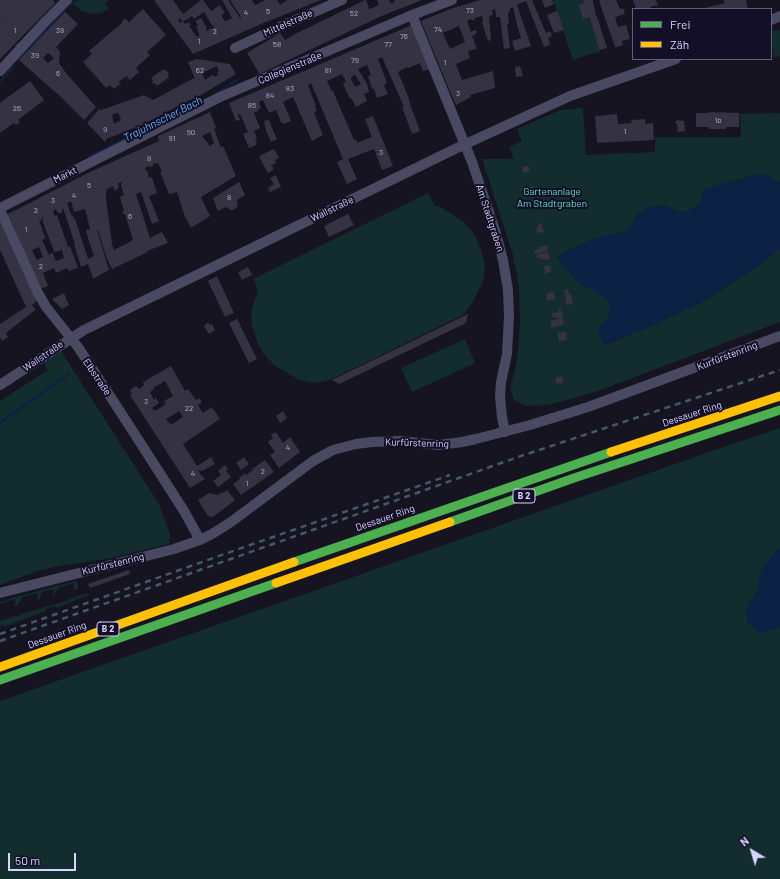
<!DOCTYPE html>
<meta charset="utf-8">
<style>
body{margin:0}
#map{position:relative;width:780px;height:879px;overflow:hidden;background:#161421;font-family:Barlow,sans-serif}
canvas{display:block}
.legend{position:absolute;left:632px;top:8px;width:140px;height:52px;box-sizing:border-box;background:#130f26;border:1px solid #625e7d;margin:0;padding:5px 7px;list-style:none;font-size:12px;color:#d9d4ff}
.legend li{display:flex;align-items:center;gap:8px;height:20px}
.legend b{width:20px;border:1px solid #625e7d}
.north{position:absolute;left:732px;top:831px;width:40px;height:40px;-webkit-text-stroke:3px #130f26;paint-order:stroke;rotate:322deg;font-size:11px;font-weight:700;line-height:16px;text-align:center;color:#d9d4ff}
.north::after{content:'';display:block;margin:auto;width:14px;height:18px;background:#d9d4ff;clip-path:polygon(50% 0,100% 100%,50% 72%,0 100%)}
.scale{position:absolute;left:8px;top:853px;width:68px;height:18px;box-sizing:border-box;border:2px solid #d9d4ff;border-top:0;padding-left:5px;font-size:12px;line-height:14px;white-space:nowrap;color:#d9d4ff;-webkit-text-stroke:3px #130f26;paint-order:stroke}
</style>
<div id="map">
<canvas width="780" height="879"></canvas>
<ul class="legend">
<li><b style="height:5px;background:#4caf50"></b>Frei</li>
<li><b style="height:5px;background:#ffc107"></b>Zäh</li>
</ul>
<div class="north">N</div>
<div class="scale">50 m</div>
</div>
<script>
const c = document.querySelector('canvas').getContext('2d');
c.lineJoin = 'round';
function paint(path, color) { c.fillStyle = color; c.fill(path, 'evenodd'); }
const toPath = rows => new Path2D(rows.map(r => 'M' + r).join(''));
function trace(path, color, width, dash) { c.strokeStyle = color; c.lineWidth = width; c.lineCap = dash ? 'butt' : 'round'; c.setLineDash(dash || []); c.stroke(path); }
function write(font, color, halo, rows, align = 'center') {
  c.font = font + ' Barlow,sans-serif'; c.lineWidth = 4; c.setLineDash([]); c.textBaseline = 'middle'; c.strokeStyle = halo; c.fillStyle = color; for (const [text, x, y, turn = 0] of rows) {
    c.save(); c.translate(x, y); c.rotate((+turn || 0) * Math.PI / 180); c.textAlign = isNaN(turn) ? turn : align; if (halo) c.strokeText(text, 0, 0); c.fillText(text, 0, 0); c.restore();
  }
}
paint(toPath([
 [78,0,109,0,105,3,109,8,102,13,92,14,82,11,73,4],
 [553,0,583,0,584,3,578,6,583,19,590,18,600,52,584,56,573,60],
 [780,30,780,56,774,57,771,43,771,31],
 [583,108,586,155,655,152,655,137,741,137,740,114,780,113,780,183,768,176,761,174,707,188,703,191,699,205,689,211,677,211,664,205,637,215,628,231,597,238,573,248,557,256,558,259,597,293,609,300,609,317,605,345,651,326,707,299,761,264,780,248,780,322,598,391,574,398,548,405,526,406,514,400,510,388,515,369,518,354,520,321,519,287,513,255,482,159,514,159,509,147,522,141,517,129,560,110],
 [428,193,435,206,440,207,452,214,464,222,475,235,481,250,485,267,483,282,471,305,463,315,330,380,314,383,300,380,287,373,274,365,265,355,258,344,252,326,251,314,254,302,258,291,253,279],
 [465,339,475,363,412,392,401,368],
 [61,351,159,504,170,534,169,544,112,558,65,565,40,570,0,585,0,401,48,370,43,362],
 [780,428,780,547,777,549,759,575,759,587,746,611,774,629,780,626,780,879,0,879,0,701,709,452],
 [76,581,78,585,78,589,74,590,73,590,74,583,58,588,54,596,52,596,55,589,42,592,39,600,37,600,38,593,22,597,18,605,14,606,16,599,0,604,0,602,12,598],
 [88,593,89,595,56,608,55,606,46,609,46,611,4,627,3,625,0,626,0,621,16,616,16,617,21,615,21,614,67,601,69,599]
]), '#132c2d');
paint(toPath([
 [761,174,768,176,780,183,780,248,761,264,707,299,651,326,604,345,597,329,609,317,609,300,597,293,579,284,559,261,557,256,573,248,597,238,627,231,637,215,648,207,664,205,677,211,689,211,699,205,703,191,707,188],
 [780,547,780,626,774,629,760,634,747,622,746,611,759,587,759,575,766,564,777,549]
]), '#0d2144');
trace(toPath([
 [71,4,76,0],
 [18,60,64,11],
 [0,82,13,67],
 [214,95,237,80],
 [89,157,143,130],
 [0,423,69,374]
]), '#0d2144', 2.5);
paint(toPath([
 [0,0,53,0,55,3,0,59],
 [154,0,173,0,183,14,201,0,203,0,211,11,220,5,225,13,221,15,225,21,226,21,232,18,222,0,228,0,240,18,241,17,230,0,252,0,255,5,266,0,277,0,280,5,287,0,321,0,261,24,193,54],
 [204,12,212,25,214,27,214,28,211,29,210,28,209,29,209,30,207,31,206,30,207,28,201,18,195,21,198,25,196,26,199,33,199,36,197,37,189,26,191,25,189,22,185,24,183,21,180,23,178,20,180,18,183,22,192,16,194,19],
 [365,0,366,0,369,7,368,7,369,9,370,9,379,5,377,0,389,0,391,4,395,2,394,0,422,0,384,15,335,38,284,62,258,75,259,73,247,53,280,33,285,40,293,35],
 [480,0,532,0,546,33,550,31,552,36,548,38,550,45,544,47,526,1,517,5,531,46,515,51,512,41,521,38,517,25,513,7,510,8,510,11,508,12,509,24,507,24,510,48,504,49,500,17,496,17,495,9,492,10,493,15,489,16,491,40,488,41,482,23,483,22,482,16,475,18,474,21,471,19,467,21,471,32,475,30,477,32,475,35,472,36,477,49,468,51,470,58,456,64,462,80,493,71,495,88,470,95,471,97,456,105,448,87,421,21,453,8],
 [459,26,465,42,450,49,443,33],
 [542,0,552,0,554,4,545,8],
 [583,0,592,0,593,1,596,16,597,16,607,48,599,50,590,18,583,19,578,5,584,3],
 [600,0,616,0,620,9,623,8,625,14,615,17,618,27,626,25,630,39,622,41,623,45,615,47,599,1,600,1],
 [633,0,656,0,658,5,650,7,651,9,636,9],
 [724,0,746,0,748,9,701,9,725,3],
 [143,9,166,35,147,52,150,55,136,68,139,72,130,80,126,76,119,82,120,84,114,89,110,85,106,88,83,62,92,54,89,51,122,23,122,21,124,19,126,19,128,21,128,23],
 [557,11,564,30,554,33,547,15],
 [65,12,78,24,56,47,60,52,59,63,66,73,96,107,84,120,63,99,19,60],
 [48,53,54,58,48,63,43,58],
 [412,25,430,69,423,71,420,63,408,68,407,67,398,72,408,96,410,104,420,131,412,134,402,107,404,107,382,57,378,59,387,83,384,85,388,94,377,98,374,89,372,89,368,76,371,75,367,65,358,69,367,84,369,92,364,94,367,101,356,107,351,98,350,99,343,84,346,82,342,74,327,81,331,90,333,91,354,140,356,139,357,143,372,137,365,119,373,116,393,166,382,170,374,149,348,159,357,179,347,184,337,162,343,159,311,83,308,85,316,106,315,106,317,111,314,112,323,135,312,141,293,97,283,102,291,121,284,124,281,122,276,110,269,113,263,100,259,102,261,108,258,110,258,111,254,113,260,128,254,131,257,138,255,139,257,143,256,143,256,145,249,148,243,134,248,132,240,114,238,115,240,120,236,121,229,103],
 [355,75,361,84,355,87,351,79,352,76],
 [197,59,230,64,236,74,201,95,182,104,144,124,106,139,106,141,105,142,87,123,99,109,101,110,144,95,153,100,194,78,195,79,188,62],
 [217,66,219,71,217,73,218,75,215,77,213,75,205,80,202,73],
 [116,113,116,114,118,113,121,120,114,124,112,115],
 [520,66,523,76,516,77,515,67],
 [162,70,166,70,169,74,168,78,157,86,155,83,153,84,152,82,153,81,151,78],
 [30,81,44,100,18,120,20,122,18,124,16,125,14,123,0,133,0,103],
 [210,112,216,128,214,129,221,147,223,146,236,176,201,197,210,216,191,228,184,214,177,192,169,194,160,172,162,171,158,163,153,164,153,166,151,167,149,166,145,168,145,171,147,170,149,178,152,177,157,193,149,196,159,221,152,224,141,192,136,194,150,238,162,232,168,243,147,251,148,252,112,269,107,259,98,230,97,230,109,270,95,278,93,278,88,264,81,267,74,244,75,244,63,208,62,209,62,213,58,213,56,209,53,211,55,216,57,215,68,247,70,246,78,268,69,271,67,268,56,273,54,268,43,273,48,286,39,289,20,244,21,244,8,214,92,171,159,141,158,136],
 [210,132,214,143,210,146,202,136],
 [122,182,121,186,124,195,120,197,124,211,122,211,123,214,125,214,133,240,114,250,112,244,106,199,106,194,107,189,113,186,114,190,117,190,119,187,118,183],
 [71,201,74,212,85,209,90,229,86,230,89,241,94,256,88,259,75,219,71,214,67,203],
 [42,217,43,217,43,223,54,251,55,252,62,250,64,258,56,261,53,254,51,253,49,255,42,240,46,238,42,231,43,230,39,221,42,220],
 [39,247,43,257,37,260,32,250],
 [709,112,739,113,739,127,726,127,726,129,709,129,709,127,696,127,696,113,709,113],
 [617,114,618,124,632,123,631,120,645,119,645,124,653,123,654,140,597,143,595,116],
 [269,120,272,128,277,139,271,142,266,131,266,130,264,121],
 [677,120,684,121,685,131,678,132,677,124,676,124,675,121,677,121],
 [274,149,279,158,275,160,276,163,271,165,274,169,268,173,265,168,259,156],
 [529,166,530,172,523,173,522,167],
 [276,175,281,187,270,192,268,188,274,184,270,178],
 [239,182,245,195,237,200,238,203,237,207,235,209,231,210,226,207,218,211,213,198],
 [533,186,535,192,527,193,527,191,522,192,521,188],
 [536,199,537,205,525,207,524,202],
 [348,214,354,225,329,237,324,226],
 [0,219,37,301,32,305,35,309,35,310,6,333,8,337,2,341,0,337,0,324,26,307,0,250],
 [541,223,544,232,537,233,536,227,539,227,538,224],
 [547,245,548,251,535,254,534,250,540,249,539,247],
 [548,252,550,259,543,260,543,259,541,259,540,258,537,258,537,254],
 [550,265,551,272,545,274,544,266],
 [248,267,252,275,242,280,238,272],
 [217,276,234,313,225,317,208,281],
 [568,289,569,294,571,294,573,304,567,305,564,290],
 [554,292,555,299,547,301,546,294],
 [64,293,69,305,62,309,52,299],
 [558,309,561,309,563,317,557,319,556,317,553,318,552,313,559,312],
 [468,314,466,323,339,384,332,380],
 [562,318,564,324,552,328,550,321],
 [237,319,257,359,249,363,229,323],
 [208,322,210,325,212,324,215,330,209,334,204,326],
 [566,332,567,340,559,341,557,333],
 [171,366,185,391,188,389,196,400,199,398,202,402,198,405,203,413,212,407,220,419,183,444,197,466,211,457,215,464,202,471,198,470,201,475,202,475,205,479,190,488,130,395,132,394,130,390,136,386,139,389,144,385,143,382],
 [165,381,173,396,164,401,166,404,155,411,152,408,159,403,156,398,154,400,150,392,154,389,153,388],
 [179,411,183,417,171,425,166,419],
 [562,376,564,383,556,384,555,378],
 [283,411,287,418,280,423,276,416],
 [276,432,283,443,290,437,300,452,279,468,270,455,275,452,268,442,273,438,271,435],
 [244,457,249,464,241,470,236,463],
 [265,460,274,472,241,495,233,484,240,479,239,478,245,473,246,475,253,470,252,469],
 [225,465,228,469,226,471,231,477,218,487,213,481,221,475,218,471],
 [227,490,235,500,213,517,208,516,198,500,209,493,218,495,222,492,223,493],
 [129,570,130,574,90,588,88,584]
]), '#343243');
trace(toPath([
 [0,19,22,46]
]), '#333142', 10, [10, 5]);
trace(toPath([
 [412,15,472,162,495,230,503,260,508,290,509,317,507,354,501,382,500,397,502,417,505,432],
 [771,20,780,16],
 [235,48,282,26,342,0],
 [0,71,44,23,67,0],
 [0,208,109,153,220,97,412,15,452,0],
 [0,211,4,218,37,291,46,307,78,347,134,433,184,511,200,540],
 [0,385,84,330,457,148,570,96,676,59],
 [0,593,174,549,200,540,212,534,231,522,313,461,333,450,356,444,372,442,400,441,439,445,462,442,476,439,530,425,588,407,780,336]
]), '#4a4962', 10);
trace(toPath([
 [450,522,574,478,780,410],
 [294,562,611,452],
 [0,680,276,583]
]), '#4caf50', 9);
trace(toPath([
 [611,452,780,396],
 [276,583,450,522],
 [0,667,294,562]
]), '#ffc107', 9);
trace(toPath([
 [0,634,216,557,450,475],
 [0,641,518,457,780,370]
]), '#43596b', 2.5, [6, 5]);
write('8px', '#b0acd0', null, [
 ["73",470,10],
 ["5",268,11],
 ["4",246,12],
 ["52",354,13],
 ["74",438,29],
 ["1",15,30],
 ["38",60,30],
 ["2",215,31],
 ["76",404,36],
 ["1",199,41],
 ["58",277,44],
 ["77",388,44],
 ["39",35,55],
 ["79",355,60],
 ["1",445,62],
 ["62",200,70],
 ["81",328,70],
 ["6",58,73],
 ["83",290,88],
 ["3",458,93],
 ["84",270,95],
 ["85",252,105],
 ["26",17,108],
 ["1b",718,120],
 ["9",105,129],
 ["1",625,131],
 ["90",191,132],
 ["91",172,138],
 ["3",381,152],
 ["8",149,158],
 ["5",89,185],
 ["4",74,195],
 ["8",229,197],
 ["3",53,200],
 ["2",36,210],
 ["6",130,216],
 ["1",26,229],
 ["2",41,266],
 ["3",146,401],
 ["22",189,408],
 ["4",288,447],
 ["2",263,471],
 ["4",193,473],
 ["1",247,483]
]);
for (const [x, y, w] of [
 [524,496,22],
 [108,629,22]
]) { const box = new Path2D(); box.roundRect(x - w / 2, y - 7, w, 14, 3); c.fillStyle = '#130f26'; c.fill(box); trace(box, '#d9d4ff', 1); }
write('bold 9px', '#d9d4ff', null, [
 ["B 2",524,496],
 ["B 2",108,629]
]);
write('10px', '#d9d4ff', '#130f26', [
 ["Mittelstraße",288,23,-24],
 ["Collegienstraße",290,68,-23],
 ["Markt",65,175,-27],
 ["Wallstraße",332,209,-26],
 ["Am Stadtgraben",490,218,72],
 ["Wallstraße",43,356,-34],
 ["Kurfürstenring",727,356,-21],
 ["Elbstraße",97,377,56],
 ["Dessauer Ring",692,414,-18],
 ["Kurfürstenring",417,443,2],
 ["Dessauer Ring",385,518,-19],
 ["Kurfürstenring",113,564,-14],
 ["Dessauer Ring",57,635,-20]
]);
write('10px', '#5fe0c0', '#130f26', [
 ["Gartenanlage",552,192],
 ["Am Stadtgraben",552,204]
]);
write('italic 11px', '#62b6ff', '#130f26', [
 ["Trajuhnscher Bach",163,119,-27]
]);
</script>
